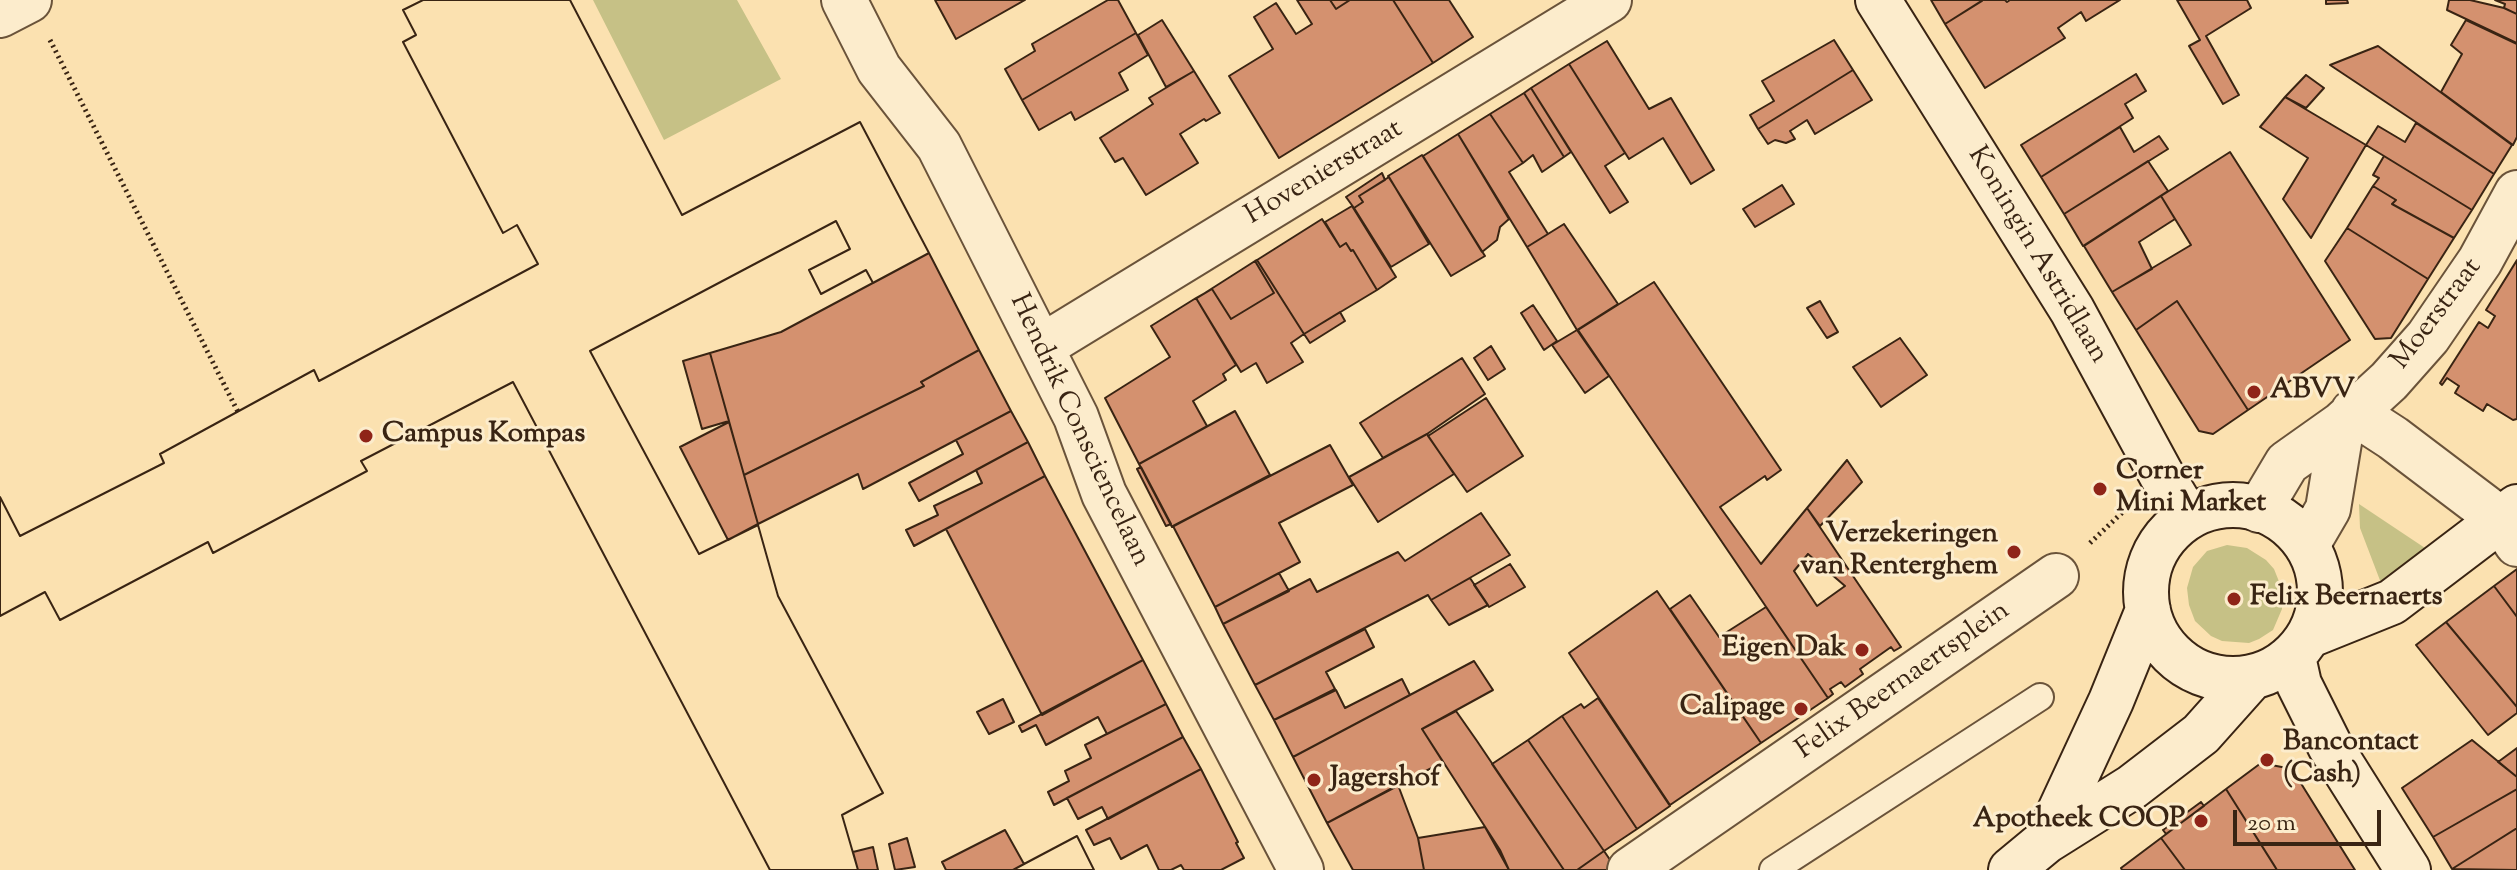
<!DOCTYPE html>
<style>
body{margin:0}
#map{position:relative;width:2517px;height:870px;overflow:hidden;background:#fbe1b0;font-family:"Sorts Mill Goudy",serif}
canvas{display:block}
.scale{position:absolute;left:2233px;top:810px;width:148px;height:36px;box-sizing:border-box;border:4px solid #392413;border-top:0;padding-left:10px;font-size:24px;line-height:28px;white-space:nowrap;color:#392413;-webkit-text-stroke:6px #fceccc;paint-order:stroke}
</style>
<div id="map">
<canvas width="2517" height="870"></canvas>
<div class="scale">20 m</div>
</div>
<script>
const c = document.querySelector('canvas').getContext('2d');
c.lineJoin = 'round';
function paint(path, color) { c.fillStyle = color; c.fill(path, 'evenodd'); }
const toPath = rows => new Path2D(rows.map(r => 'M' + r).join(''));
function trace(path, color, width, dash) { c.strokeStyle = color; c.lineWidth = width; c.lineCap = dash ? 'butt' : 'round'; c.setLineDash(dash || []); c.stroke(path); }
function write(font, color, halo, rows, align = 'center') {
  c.font = font + ' "Sorts Mill Goudy",serif'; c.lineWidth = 6; c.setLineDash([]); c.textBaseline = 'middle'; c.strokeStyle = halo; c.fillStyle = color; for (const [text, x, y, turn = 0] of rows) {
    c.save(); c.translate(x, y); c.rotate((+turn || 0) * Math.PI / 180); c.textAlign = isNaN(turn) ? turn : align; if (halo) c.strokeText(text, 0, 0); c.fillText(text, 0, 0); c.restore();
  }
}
paint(toPath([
 [593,0,737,0,781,79,664,140],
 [2359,504,2425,548,2381,583,2360,528],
 [2227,545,2247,548,2266,560,2274,569,2282,589,2282,609,2273,630,2259,639,2249,643,2222,641,2211,636,2195,621,2189,605,2187,588,2193,567,2207,551]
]), '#c6c186');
const building = toPath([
 [423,0,570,0,682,215,860,122,929,253,873,283,866,270,821,294,809,270,850,249,836,221,590,351,699,554,758,525,778,596,883,793,842,815,858,870,770,870,513,382,361,461,367,471,213,553,208,542,60,620,45,592,0,616,0,497,20,536,164,463,160,454,314,370,319,381,538,264,517,225,503,233,403,42,416,35,403,10,423,0],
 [423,0,570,0,682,215,860,122,929,253,873,283,866,270,821,294,809,270,850,249,836,221,590,351,699,554,758,525,778,596,883,793,842,815,858,870,770,870,513,382,361,461,367,471,213,553,208,542,60,620,45,592,0,616,0,497,20,536,164,463,160,454,314,370,319,381,538,264,517,225,503,233,403,42,416,35,403,10,423,0],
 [935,0,1025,0,956,39,935,0],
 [1108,0,1118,0,1136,33,1022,100,1005,69,1035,51,1032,44,1108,0],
 [1297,0,1330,0,1336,9,1350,0,1393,0,1433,63,1279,158,1229,76,1273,49,1254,17,1276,3,1296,34,1312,24,1297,0],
 [1330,0,1350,0,1336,9,1330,0],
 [1393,0,1449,0,1473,37,1433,63,1393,0],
 [1931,0,1981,0,1982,1,1945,24,1931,0],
 [1983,0,2005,0,2007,2,2010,0,2120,0,2086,21,2081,12,2058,28,2065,38,1985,88,1945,24,1983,0],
 [2177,0,2247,0,2251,8,2206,36,2239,95,2223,104,2189,46,2200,40,2177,0],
 [2326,0,2347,0,2348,3,2326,4,2326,0],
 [2449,0,2470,0,2504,8,2517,14,2517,43,2447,10,2449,0],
 [2495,0,2517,0,2517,14,2504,8,2505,4,2495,0],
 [1162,20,1194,71,1166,87,1138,35,1162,20],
 [2466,20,2517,44,2517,137,2513,145,2441,92,2462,54,2451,45,2466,20],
 [1136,33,1148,55,1119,73,1128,90,1075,120,1071,112,1039,130,1022,100,1136,33],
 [1834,40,1853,70,1758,129,1750,115,1774,101,1762,81,1834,40],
 [1607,41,1649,109,1671,98,1714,170,1691,184,1663,138,1629,159,1569,64,1607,41],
 [2378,46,2512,145,2494,174,2330,65,2378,46],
 [1569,64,1625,153,1605,166,1628,202,1610,213,1531,88,1569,64],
 [1853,70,1872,100,1815,134,1807,120,1790,131,1795,139,1786,143,1775,140,1768,144,1758,129,1853,70],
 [1194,71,1220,113,1206,121,1204,119,1180,134,1198,163,1146,195,1123,158,1115,162,1100,138,1153,104,1149,98,1194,71],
 [2136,74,2146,91,2125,104,2133,118,2041,177,2021,145,2136,74],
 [2306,75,2324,88,2306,108,2285,97,2306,75],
 [1531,88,1571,152,1564,157,1524,93,1531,88],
 [1524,93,1564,157,1542,172,1533,155,1523,163,1490,114,1524,93],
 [2285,97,2366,145,2311,238,2283,199,2308,158,2260,127,2285,97],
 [1490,114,1523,163,1509,172,1548,234,1527,247,1458,134,1490,114],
 [2416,123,2494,174,2472,210,2366,145,2378,126,2405,142,2416,123],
 [2120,127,2134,152,2159,136,2168,149,2064,214,2041,177,2120,127],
 [1458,134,1509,219,1500,227,1497,240,1482,252,1423,156,1458,134],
 [2230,152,2350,340,2287,383,2285,389,2279,389,2248,410,2177,301,2136,330,2112,292,2191,245,2161,196,2230,152],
 [1422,155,1485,256,1451,276,1388,176,1422,155],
 [2384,156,2472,210,2454,238,2392,204,2396,200,2373,186,2379,178,2373,175,2384,156],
 [2148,161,2168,191,2083,246,2064,214,2148,161],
 [1382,173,1385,180,1359,196,1363,202,1354,208,1346,197,1382,173],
 [1389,177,1429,244,1391,267,1354,208,1363,202,1359,196,1389,177],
 [1782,185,1794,204,1755,227,1743,209,1782,185],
 [2373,186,2396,200,2392,204,2454,238,2428,279,2347,228,2373,186],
 [2161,196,2175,219,2139,242,2152,269,2112,292,2084,246,2161,196],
 [1352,206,1396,277,1377,290,1353,250,1351,251,1346,243,1340,247,1325,222,1352,206],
 [1322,219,1340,247,1346,243,1351,251,1353,250,1377,290,1304,334,1257,260,1322,219],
 [1564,224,1618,304,1577,330,1527,247,1564,224],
 [2347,228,2428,279,2391,338,2375,339,2325,261,2347,228],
 [929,253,979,350,921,382,924,386,744,475,710,353,781,332,929,253],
 [1257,260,1304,334,1291,343,1303,362,1267,383,1256,363,1241,372,1196,298,1212,289,1231,319,1274,293,1255,261,1257,260],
 [2517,260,2517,419,2513,420,2487,404,2483,411,2455,393,2459,386,2447,378,2442,385,2440,383,2479,322,2488,328,2495,316,2486,310,2517,260],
 [1255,261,1274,293,1231,319,1212,289,1197,298,1255,261],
 [1654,282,1781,470,1767,480,1765,476,1720,507,1761,564,1807,508,1901,647,1894,651,1891,647,1860,669,1863,674,1845,687,1841,682,1830,689,1833,694,1828,698,1578,330,1654,282],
 [1808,554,1845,586,1817,606,1794,571,1808,554],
 [1196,298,1236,365,1223,374,1226,380,1193,401,1207,426,1139,464,1105,398,1170,357,1151,326,1196,298],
 [1820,301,1838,332,1827,338,1807,308,1820,301],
 [2177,301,2248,410,2213,434,2199,431,2136,330,2177,301],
 [1533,305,1557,341,1544,350,1521,313,1533,305],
 [1340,312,1345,321,1310,343,1304,334,1340,312],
 [1577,330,1609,376,1585,393,1552,345,1577,330],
 [1900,338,1927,375,1881,407,1853,367,1900,338],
 [1491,346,1505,369,1488,380,1474,358,1491,346],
 [979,350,1011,411,863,489,858,474,758,524,744,475,924,386,921,382,979,350],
 [710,353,729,421,702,429,683,361,710,353],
 [1462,358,1485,394,1427,434,1383,458,1360,423,1462,358],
 [1486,398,1523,456,1467,492,1428,436,1486,398],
 [1011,411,1028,442,919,501,909,483,963,454,956,440,1011,411],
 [1235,411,1270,475,1172,527,1139,464,1235,411],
 [729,422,758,524,728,540,680,447,729,422],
 [1427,434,1454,474,1378,522,1349,477,1427,434],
 [1028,442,1045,476,914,546,906,530,938,515,934,506,982,483,976,470,1028,442],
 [1330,445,1353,485,1279,523,1300,562,1215,607,1173,526,1330,445],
 [1847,460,1862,482,1820,526,1807,508,1847,460],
 [1141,467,1171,524,1166,526,1137,469,1141,467],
 [1045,476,1143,660,1042,715,946,529,1045,476],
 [1481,513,1510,555,1431,600,1428,595,1255,685,1223,624,1310,579,1317,592,1398,552,1405,561,1481,513],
 [1510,564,1525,587,1489,607,1474,585,1510,564],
 [2517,569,2517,617,2494,586,2517,569],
 [1279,573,1289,591,1223,624,1215,607,1279,573],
 [1470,578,1488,605,1449,625,1431,600,1470,578],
 [2494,586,2517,617,2517,707,2446,622,2494,586],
 [1657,591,1761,743,1670,805,1569,653,1657,591],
 [1690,595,1719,637,1766,607,1828,698,1761,743,1670,609,1690,595],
 [2446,622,2517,707,2517,713,2488,735,2416,645,2446,622],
 [1365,629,1374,647,1326,672,1335,689,1274,720,1255,685,1365,629],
 [1143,660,1166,704,1107,734,1098,717,1046,745,1036,725,1022,732,1019,726,1143,660],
 [1474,661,1493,690,1422,729,1443,762,1327,823,1293,757,1474,661],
 [1402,679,1410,695,1293,757,1274,720,1336,690,1345,708,1402,679],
 [1598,698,1670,806,1637,829,1562,716,1581,704,1584,708,1598,698],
 [1003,699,1014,722,989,734,977,712,1003,699],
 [1166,704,1183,737,1054,805,1048,792,1069,781,1065,771,1091,758,1085,745,1166,704],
 [1456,711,1477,741,1564,870,1509,870,1500,850,1422,729,1456,711],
 [1562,716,1637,829,1604,851,1528,740,1562,716],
 [1183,737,1201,769,1108,819,1102,807,1078,819,1067,798,1183,737],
 [1528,740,1604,851,1577,870,1564,870,1492,764,1528,740],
 [2472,740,2517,777,2517,789,2433,837,2402,788,2472,740],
 [2517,748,2517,777,2498,762,2517,748],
 [2261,763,2292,769,2355,870,2277,870,2226,789,2261,763],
 [1201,769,1238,842,1236,843,1244,858,1221,870,1184,870,1181,865,1171,870,1159,870,1147,845,1121,859,1110,838,1094,845,1086,830,1201,769],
 [1398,785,1418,838,1424,870,1353,870,1327,823,1398,785],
 [2226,789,2274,865,2277,870,2185,870,2161,838,2226,789],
 [2517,789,2517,828,2452,869,2433,837,2517,789],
 [2201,802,2204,806,2166,834,2163,830,2201,802],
 [1485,827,1509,870,1424,870,1418,838,1485,827],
 [2517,828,2517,870,2452,869,2517,828],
 [1005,830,1024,864,1013,870,946,870,942,862,1005,830],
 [1077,836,1094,870,1013,870,1077,836],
 [1077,836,1094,870,1013,870,1024,864,1077,836],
 [907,838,915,867,895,870,889,844,907,838],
 [2161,838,2185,870,2122,870,2121,868,2161,838],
 [873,847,878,870,858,870,853,852,873,847],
 [1604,851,1617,870,1577,870,1604,851]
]);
paint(building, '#d4916f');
trace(building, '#392413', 2);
const lane = toPath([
 [1773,870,2040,697]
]);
const street = toPath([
 [844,0,879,69,939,146,1076,417,1104,494,1301,870],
 [0,15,29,0],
 [1041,347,1609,0],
 [2353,412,2393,438,2500,519,2517,544],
 [2259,510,2287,463,2342,424,2389,381,2428,337,2480,261,2517,193],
 [2307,545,2328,509,2342,424],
 [1630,870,2056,576]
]);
const secondary = toPath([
 [1878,0,2072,310,2161,474,2187,517],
 '2146 592a87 87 0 1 1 174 0a87 87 0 1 1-174 0Z',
 [2310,635,2392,602,2517,507],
 [2293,657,2299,684,2330,746,2408,870],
 [2046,841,2111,701,2148,610],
 [2011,870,2046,841,2132,787,2201,734,2251,678]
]);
trace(lane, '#6a533a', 30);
trace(street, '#6a533a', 48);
trace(secondary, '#392413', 48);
trace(toPath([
 [50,40,238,412],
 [2090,543,2126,509]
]), '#392413', 5, [2, 4]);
trace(lane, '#fceccc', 26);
trace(street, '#fceccc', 44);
trace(secondary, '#fceccc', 44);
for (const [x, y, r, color] of [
 [2254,392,8,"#8f2418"],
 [366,436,8,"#8f2418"],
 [2100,489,8,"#8f2418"],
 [2014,552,8,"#8f2418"],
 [2234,599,8,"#8f2418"],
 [1862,650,8,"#8f2418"],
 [1801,709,8,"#8f2418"],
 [2267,760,8,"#8f2418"],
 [1314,780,8,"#8f2418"],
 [2201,821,8,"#8f2418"]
]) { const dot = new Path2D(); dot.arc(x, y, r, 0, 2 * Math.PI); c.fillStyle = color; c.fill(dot); trace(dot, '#fceccc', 3); }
write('28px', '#392413', '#fceccc', [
 ["Hovenierstraat",1325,174,-31],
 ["Koningin Astridlaan",2036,256,59],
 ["Moerstraat",2438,315,-53],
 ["Hendrik Consciencelaan",1078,431,65],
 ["Felix Beernaertsplein",1904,682,-35]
]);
write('bold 28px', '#392413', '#fceccc', [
 ["ABVV",2270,392],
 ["Campus Kompas",382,436],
 ["Corner",2116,473],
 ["Mini Market",2116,505],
 ["Verzekeringen",1998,536,"right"],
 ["van Renterghem",1998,568,"right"],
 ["Felix Beernaerts",2250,599],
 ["Eigen Dak",1846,650,"right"],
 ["Calipage",1785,709,"right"],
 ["Bancontact",2283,744],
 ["(Cash)",2283,776],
 ["Jagershof",1330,780],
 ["Apotheek COOP",2185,821,"right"]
], 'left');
</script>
